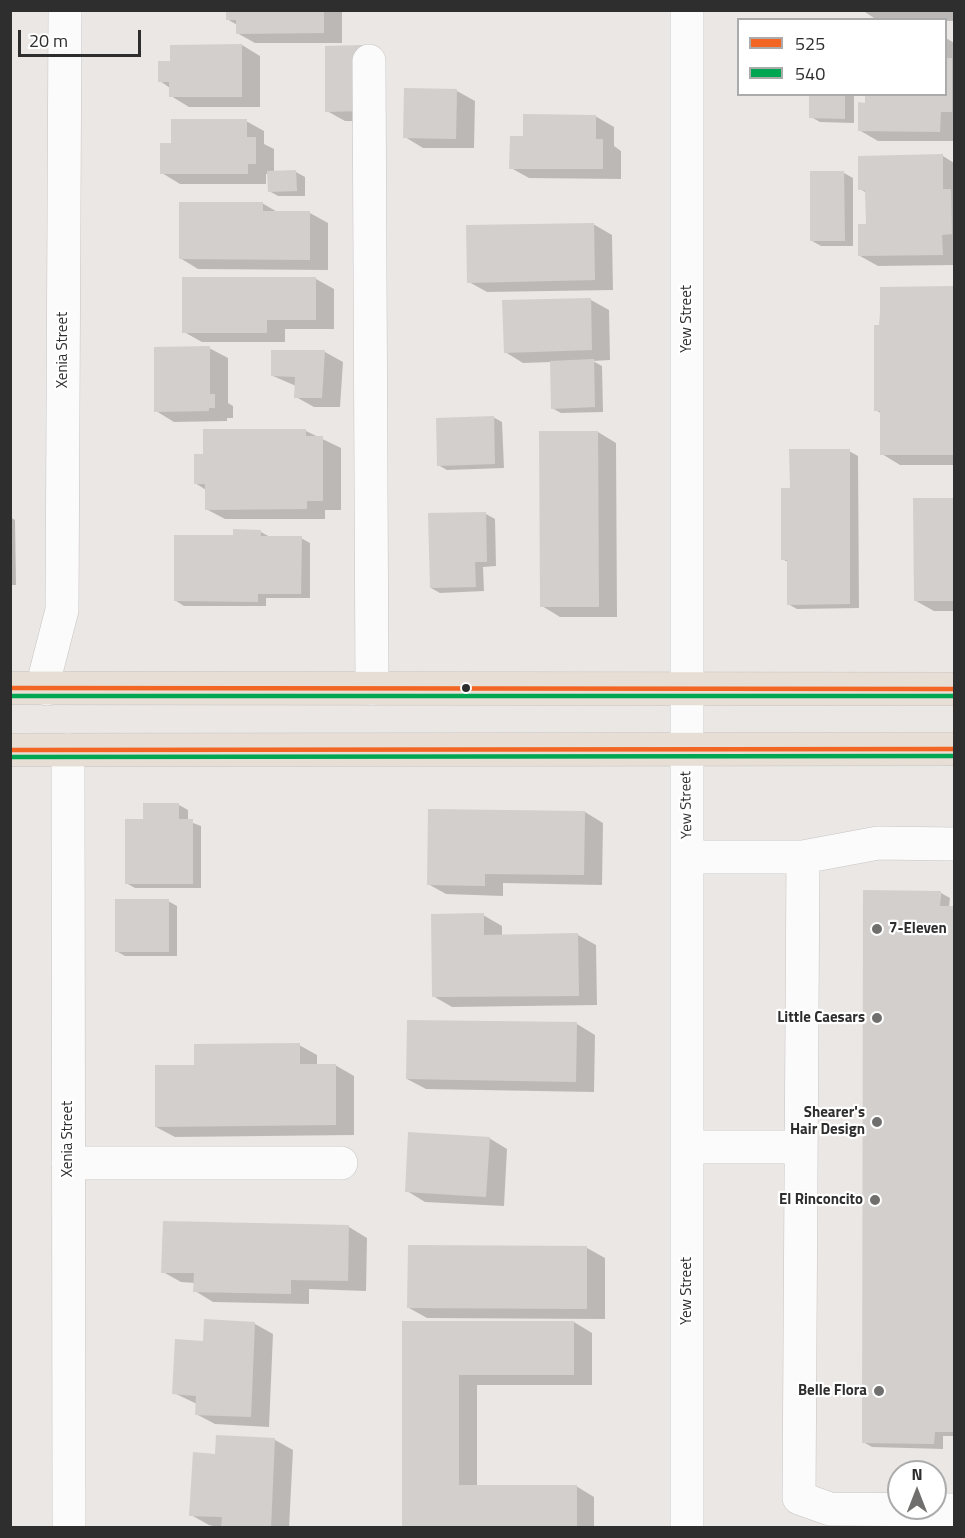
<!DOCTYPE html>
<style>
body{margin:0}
#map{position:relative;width:965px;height:1538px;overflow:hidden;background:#ebe7e4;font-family:"Titillium Web",sans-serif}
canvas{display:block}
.frame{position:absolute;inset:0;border:12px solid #2e2e2e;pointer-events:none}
.legend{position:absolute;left:737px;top:18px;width:210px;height:78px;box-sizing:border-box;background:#fff;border:2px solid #ababab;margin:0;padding:8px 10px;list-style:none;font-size:18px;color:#2e2e2e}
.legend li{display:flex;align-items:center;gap:12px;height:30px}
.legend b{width:30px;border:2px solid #ababab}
.north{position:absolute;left:887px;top:1460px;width:60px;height:60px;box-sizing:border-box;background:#fff;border:2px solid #ababab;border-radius:50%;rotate:0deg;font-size:16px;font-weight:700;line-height:24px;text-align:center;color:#2e2e2e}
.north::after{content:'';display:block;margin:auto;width:21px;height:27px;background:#706f6e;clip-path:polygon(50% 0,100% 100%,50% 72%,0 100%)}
.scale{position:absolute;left:18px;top:30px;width:123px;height:27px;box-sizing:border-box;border:3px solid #2e2e2e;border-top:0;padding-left:8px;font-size:18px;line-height:21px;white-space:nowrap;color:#2e2e2e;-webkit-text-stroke:4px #fff;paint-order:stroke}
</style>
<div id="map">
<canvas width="965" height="1538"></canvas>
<div class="frame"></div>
<ul class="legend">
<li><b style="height:8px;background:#f26522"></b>525</li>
<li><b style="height:8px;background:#00a651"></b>540</li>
</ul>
<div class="north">N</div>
<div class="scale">20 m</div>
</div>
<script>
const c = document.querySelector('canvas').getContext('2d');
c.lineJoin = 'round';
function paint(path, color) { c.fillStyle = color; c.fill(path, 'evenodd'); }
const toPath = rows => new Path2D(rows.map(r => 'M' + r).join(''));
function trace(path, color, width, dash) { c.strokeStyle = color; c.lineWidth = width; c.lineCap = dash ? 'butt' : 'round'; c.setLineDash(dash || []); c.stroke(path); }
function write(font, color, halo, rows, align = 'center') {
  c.font = font + ' "Titillium Web",sans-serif'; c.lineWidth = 4.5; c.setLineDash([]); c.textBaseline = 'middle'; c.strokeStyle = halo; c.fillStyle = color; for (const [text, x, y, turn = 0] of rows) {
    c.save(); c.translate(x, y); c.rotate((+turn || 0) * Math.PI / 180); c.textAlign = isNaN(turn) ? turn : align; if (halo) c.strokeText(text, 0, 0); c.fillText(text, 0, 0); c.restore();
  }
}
paint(toPath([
 [227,10,342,10,342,43,255,43,237,33,237,25,227,19],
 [862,10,954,10,954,21,877,20],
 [946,38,954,43,954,141,878,141,859,130,866,105,946,94],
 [242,45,260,56,260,107,189,107,171,96,170,88,160,81,171,63],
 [327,47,380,121,345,121,327,111],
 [457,91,475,101,474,148,423,148,405,137],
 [811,94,854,94,854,123,820,122,811,117],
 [595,116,614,127,614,146,621,151,621,179,529,178,511,168,524,138],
 [246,121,264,131,264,144,274,149,274,172,296,172,305,177,305,196,278,196,269,191,269,174,266,174,266,184,180,184,162,173,172,144],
 [943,156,954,163,954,265,878,266,860,256,868,226,867,193,860,189],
 [844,173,853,178,853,246,821,246,812,241],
 [262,203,279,213,310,213,328,223,328,270,198,269,180,258],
 [593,224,612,235,613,290,487,292,469,282],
 [316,279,334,289,334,329,285,329,285,342,202,342,184,332],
 [881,288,954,288,954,465,900,465,882,454,882,414,876,410],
 [591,300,609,310,610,360,593,361,602,366,603,412,561,413,552,408,551,362,523,363,505,352],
 [209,348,228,358,228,403,233,406,233,418,227,418,227,421,174,422,156,411],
 [325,352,343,362,340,407,314,407,296,397,296,386,273,376],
 [493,417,502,422,504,468,447,470,438,465],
 [306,431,341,448,341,510,325,510,325,519,225,519,206,509,206,490,195,483,205,455],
 [598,432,616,443,617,617,560,617,542,606],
 [849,451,858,456,859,608,797,609,788,604,788,562,782,559,791,490],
 [915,499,954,499,954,611,934,611,916,601],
 [486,514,495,519,496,566,483,567,484,591,440,593,431,588],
 [10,517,15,520,16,585,10,585],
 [261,532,270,537,301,538,310,543,310,598,266,598,266,606,184,606,176,601,234,536],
 [179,805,188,810,188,821,201,826,201,888,135,888,126,883,145,821],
 [585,812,603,823,602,885,503,883,503,896,446,894,428,884],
 [941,893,950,898,949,907,954,907,954,1436,943,1436,943,1449,872,1447,863,1442],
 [168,901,177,906,177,956,125,956,116,951],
 [483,915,502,926,502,936,578,935,596,945,597,1005,452,1007,433,996],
 [577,1024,595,1035,594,1092,426,1089,407,1079],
 [299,1045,317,1055,317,1065,335,1065,354,1076,354,1135,175,1137,156,1127,195,1066],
 [489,1138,507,1149,504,1206,425,1202,407,1191],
 [164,1222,349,1227,367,1238,366,1291,309,1289,309,1304,213,1302,195,1291,195,1283,181,1282,163,1272],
 [409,1246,587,1248,605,1258,605,1319,427,1318,409,1308],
 [403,1322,574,1322,592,1333,592,1385,477,1385,477,1486,576,1486,594,1497,594,1528,403,1526],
 [255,1324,273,1334,269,1427,215,1424,196,1414,197,1404,174,1393,204,1342],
 [275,1440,293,1450,289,1528,222,1528,209,1525,191,1515,216,1455]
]), '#0003');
paint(toPath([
 [226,10,324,10,324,33,236,34,236,20,226,20],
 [242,44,242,97,169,97,169,82,158,82,158,61,170,61,170,45],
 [362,45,363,111,325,112,325,46],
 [946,58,952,58,952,112,941,112,940,132,858,131,858,102,865,103,865,94,946,94],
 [404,88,457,89,456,139,403,138],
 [809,94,845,94,845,119,809,118],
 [523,114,596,115,596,139,603,139,603,169,509,169,510,136,523,136],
 [171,119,247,119,247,137,256,137,256,164,248,164,248,174,160,174,160,143,171,143],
 [943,154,943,189,951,189,952,234,942,235,943,255,858,256,858,224,866,224,865,190,858,190,858,156],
 [296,170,297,191,268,192,267,171],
 [810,171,844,171,845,241,810,241],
 [179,202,263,202,263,211,310,211,310,260,179,259],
 [594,223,595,280,467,283,466,225],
 [182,277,316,277,316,320,267,320,267,333,182,333],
 [954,286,954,455,880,455,880,411,874,411,874,325,880,325,880,287],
 [591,298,592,350,504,353,502,300],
 [210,346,210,394,215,394,215,408,209,408,209,411,154,412,154,347],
 [271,350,325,350,322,398,294,398,295,377,271,376],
 [594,359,595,407,551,409,550,361],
 [494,416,495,464,437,466,436,418],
 [203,429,306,429,306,436,323,436,323,501,307,501,307,509,205,510,205,484,194,484,194,454,203,454],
 [539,431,598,431,599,607,540,607],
 [789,449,850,449,850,604,787,605,787,560,781,560,781,488,790,488],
 [913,498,954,498,954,601,914,601],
 [486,512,487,562,475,562,476,587,430,588,428,513],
 [233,529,261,530,261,536,302,536,301,594,258,594,258,602,174,601,174,535,233,535],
 [143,803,179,803,179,819,193,819,193,884,125,884,125,819,143,819],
 [428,809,585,811,584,875,485,874,485,886,427,885],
 [863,890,941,891,940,906,954,906,954,1432,935,1432,934,1444,862,1443],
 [115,899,169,899,169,952,115,952],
 [484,913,484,935,578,933,579,996,432,997,431,914],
 [407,1020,577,1022,576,1082,406,1079],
 [300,1043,300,1064,336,1064,336,1125,155,1127,155,1065,194,1065,194,1044],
 [408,1132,490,1137,486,1197,405,1192],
 [163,1221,349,1225,348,1281,291,1280,291,1294,193,1292,194,1273,161,1273],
 [408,1245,587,1246,587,1309,407,1308],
 [204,1319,255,1322,251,1417,195,1415,196,1396,172,1394,175,1339,203,1341],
 [402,1321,574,1321,574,1375,459,1375,459,1485,577,1485,577,1527,402,1527],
 [216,1435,275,1438,271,1528,221,1528,222,1517,189,1516,193,1452,215,1454]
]), '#d2cfcd');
const minor = toPath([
 [369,61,372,689],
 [47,689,46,672,62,610,65,10],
 [68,750,69,1528],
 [688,857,803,857,878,843,954,844],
 [803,857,799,1498,830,1509,954,1510],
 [687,1147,801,1147],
 [68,1163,341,1163],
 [687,1528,687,10]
]);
const major = toPath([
 [10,688,954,689],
 [10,750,954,749]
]);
trace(minor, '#c6c4c4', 34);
trace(major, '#c6c4c4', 34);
trace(minor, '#fcfbfb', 33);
trace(major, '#e7dfd6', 33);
trace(toPath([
 [10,688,954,689],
 [10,750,954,749]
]), '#f26522', 4.5);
trace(toPath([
 [10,696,954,696],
 [10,757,954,756]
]), '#00a651', 4.5);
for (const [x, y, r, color] of [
 [466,688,5,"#2e2e2e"],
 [877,929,6,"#706f6e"],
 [877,1018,6,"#706f6e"],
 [877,1122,6,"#706f6e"],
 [875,1200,6,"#706f6e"],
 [879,1391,6,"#706f6e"]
]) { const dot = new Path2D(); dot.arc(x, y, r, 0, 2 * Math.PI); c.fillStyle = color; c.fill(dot); trace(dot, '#fff', 2); }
write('15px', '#2e2e2e', '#fff', [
 ["Yew Street",687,319,-90],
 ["Xenia Street",63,350,-90],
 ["Yew Street",687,805,-91],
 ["Xenia Street",68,1139,-90],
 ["Yew Street",687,1291,-90]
]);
write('bold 15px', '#2e2e2e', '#fff', [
 ["7-Eleven",889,929,"left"],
 ["Little Caesars",865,1018],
 ["Shearer's",865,1113],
 ["Hair Design",865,1130],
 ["El Rinconcito",863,1200],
 ["Belle Flora",867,1391]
], 'right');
</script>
